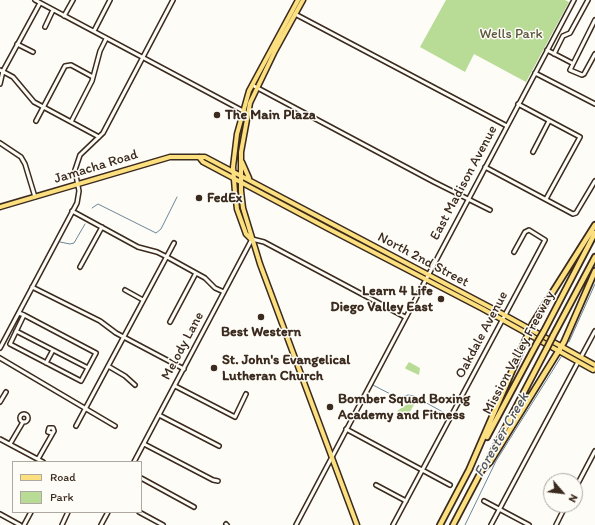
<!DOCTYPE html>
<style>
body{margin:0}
#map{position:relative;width:595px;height:525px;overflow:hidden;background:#fdfcf7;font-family:Itim,sans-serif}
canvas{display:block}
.legend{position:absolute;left:12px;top:461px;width:130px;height:52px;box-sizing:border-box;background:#fdfcf7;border:1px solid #afa8a0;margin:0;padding:5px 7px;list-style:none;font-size:12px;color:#3b2a1e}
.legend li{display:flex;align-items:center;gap:8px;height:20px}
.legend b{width:20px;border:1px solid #afa8a0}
.north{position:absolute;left:543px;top:473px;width:40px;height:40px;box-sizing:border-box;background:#fdfcf7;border:1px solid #afa8a0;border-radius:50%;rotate:118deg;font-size:11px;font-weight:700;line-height:16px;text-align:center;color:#3b2a1e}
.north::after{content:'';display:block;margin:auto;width:14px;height:18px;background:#3b2a1e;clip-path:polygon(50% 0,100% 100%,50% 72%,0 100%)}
</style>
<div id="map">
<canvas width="595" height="525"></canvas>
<ul class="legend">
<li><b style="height:5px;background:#fce080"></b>Road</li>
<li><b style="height:11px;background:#b8db95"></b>Park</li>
</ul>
<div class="north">N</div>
</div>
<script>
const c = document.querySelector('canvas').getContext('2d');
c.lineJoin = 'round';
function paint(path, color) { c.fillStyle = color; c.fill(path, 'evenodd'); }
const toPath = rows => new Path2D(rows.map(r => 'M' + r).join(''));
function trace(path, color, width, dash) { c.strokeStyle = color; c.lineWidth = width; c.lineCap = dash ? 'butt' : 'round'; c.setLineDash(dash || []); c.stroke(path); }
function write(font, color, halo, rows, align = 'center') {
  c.font = font + ' Itim,sans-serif'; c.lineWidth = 3; c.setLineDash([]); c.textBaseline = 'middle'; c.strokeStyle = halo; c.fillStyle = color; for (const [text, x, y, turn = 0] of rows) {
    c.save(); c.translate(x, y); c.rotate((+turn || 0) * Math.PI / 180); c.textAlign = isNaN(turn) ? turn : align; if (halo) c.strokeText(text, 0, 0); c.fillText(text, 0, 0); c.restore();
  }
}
paint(toPath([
 [446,0,565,0,569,2,526,82,474,54,465,72,420,47],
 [409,362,420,368,419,375,406,369,405,368],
 [413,400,416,401,407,417,397,411]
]), '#b8db95');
trace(toPath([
 [92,208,98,204,156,233,161,229,177,197],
 [60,242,70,244,74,243,85,224],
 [569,342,595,284],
 [371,384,398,398,408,395,414,396,450,416],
 [465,525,496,461,561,357]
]), '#6b8698', 1);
const minor = toPath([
 [35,0,245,112],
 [295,14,507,126],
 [64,16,73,0],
 [595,20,570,70,582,75,584,74,595,54],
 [45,27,53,10],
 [94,31,110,0],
 [17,44,33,52],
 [547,50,572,63],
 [554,54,563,36,570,33,588,0],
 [0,70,13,77,34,102,99,137],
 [535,73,595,104],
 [0,84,3,71,40,3],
 [252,85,434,182,490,210],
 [518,104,580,137,546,199],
 [36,121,65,66,71,65,93,77],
 [71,122,92,81,100,51,106,39],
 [0,143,21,157,25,164,35,197],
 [533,152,549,121],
 [485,167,573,214,576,213,595,181],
 [72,211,138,247,157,252,167,257,205,278,215,288,224,292],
 [80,267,102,227],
 [32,287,100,321,116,333,184,369],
 [125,290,143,300],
 [19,313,24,315,96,353,81,381,10,344,24,315],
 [170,322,196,273],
 [16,331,88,368],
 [0,348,77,203,79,191,75,170,80,155,103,133,173,0],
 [581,357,595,331],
 [0,358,115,426],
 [46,363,53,350],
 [108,366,125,376,135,385],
 [175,386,235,417,246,394],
 [0,402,6,392],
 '20 418a4 4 0 1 1 8 0a4 4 0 1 1-8 0Z',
 [159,415,219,446],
 [76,426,174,243],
 [346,429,450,485],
 [0,439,43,462],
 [10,444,23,422],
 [144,444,213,480,218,481],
 [38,459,54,431,53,428,49,428,48,432,52,433],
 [134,462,252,239,264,242,405,317],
 [141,478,194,507],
 [376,485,406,501],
 [575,489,595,451],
 [484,501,529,525],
 [139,512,163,525],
 [0,514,20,525],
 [226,524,227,525],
 [24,525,31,512],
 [62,525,68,512],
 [101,525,108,512],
 [296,525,574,0],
 [393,525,545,240,529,230,525,232,514,252],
 [491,525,578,362],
 [556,525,566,505]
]);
const major = toPath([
 [303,0,275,51,250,103,241,152,241,191,243,208,260,264,357,525],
 [199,157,203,162,327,228,483,309,593,370,595,369],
 [242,162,249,178],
 [0,207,170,157,205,157,501,313,595,365],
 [251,239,246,234,237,209,235,192,233,167,237,134,249,91,298,0]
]);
const highway = toPath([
 [544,331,595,233],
 [553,336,595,257],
 [487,437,537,343],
 [490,457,547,348],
 [469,470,532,325,595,225],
 [482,470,490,462,564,342,595,271],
 [440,525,470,468],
 [453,525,483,468]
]);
trace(minor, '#3b2a1e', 6);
trace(major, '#3b2a1e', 7);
trace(highway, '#3b2a1e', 8);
trace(minor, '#fdfcf7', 3);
trace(major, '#fce080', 4);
trace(highway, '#fce080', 4.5);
const highwayBridge = toPath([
 [537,343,544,331],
 [547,348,553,336]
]);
trace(highwayBridge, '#3b2a1e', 8, []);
trace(highwayBridge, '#fce080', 4.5);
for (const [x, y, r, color] of [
 [217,115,4,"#3b2a1e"],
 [199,198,4,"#3b2a1e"],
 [441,299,4,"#3b2a1e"],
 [261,317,4,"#3b2a1e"],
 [214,368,4,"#3b2a1e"],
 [330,407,4,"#3b2a1e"]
]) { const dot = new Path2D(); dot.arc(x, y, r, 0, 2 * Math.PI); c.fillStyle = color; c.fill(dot); trace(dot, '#fdfcf7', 1.5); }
write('14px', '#5a563c', '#fdfcf7', [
 ["Wells Park",511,34]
]);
write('bold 14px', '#3b2a1e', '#fdfcf7', [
 ["The Main Plaza",225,115],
 ["FedEx",207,198],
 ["Learn 4 Life",433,291,"right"],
 ["Diego Valley East",433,307,"right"],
 ["Best Western",261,332,"center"],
 ["St. John's Evangelical",222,360],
 ["Lutheran Church",222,376],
 ["Bomber Squad Boxing",338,399],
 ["Academy and Fitness",338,415]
], 'left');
write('14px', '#3b2a1e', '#fdfcf7', [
 ["Jamacha Road",96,167,-17],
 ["East Madison Avenue",464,183,-62],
 ["North 2nd Street",423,260,28],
 ["Oakdale Avenue",482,335,-62],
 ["Melody Lane",183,346,-62],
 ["Mission Valley Freeway",519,353,-62]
]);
write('italic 15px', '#53585b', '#fdfcf7', [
 ["Forester Creek",502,435,-60]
]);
</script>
